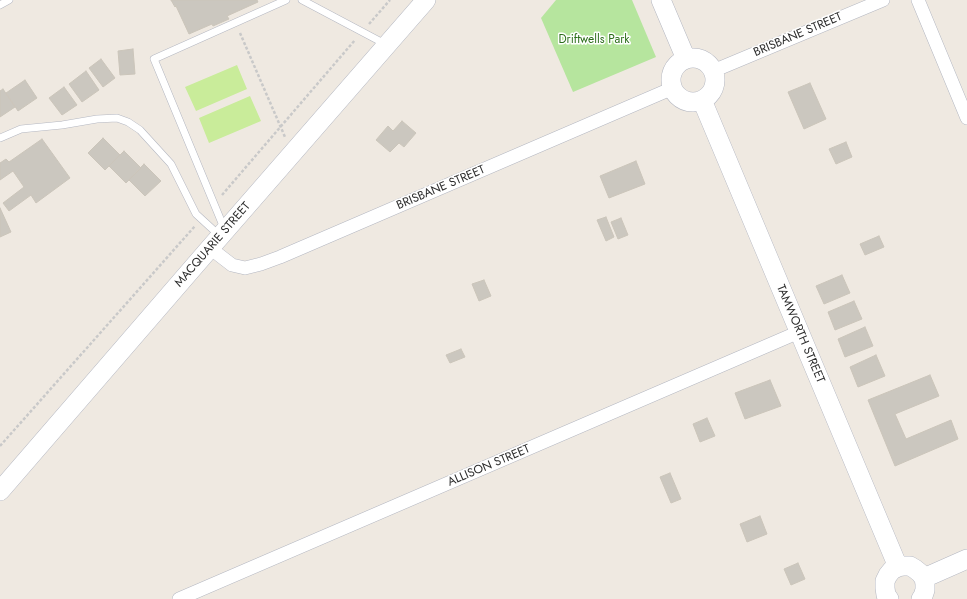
<!DOCTYPE html>
<style>
body{margin:0}
canvas{display:block;background:#efe9e1}
</style>
<canvas width="967" height="599"></canvas>
<script>
const c = document.querySelector('canvas').getContext('2d');
c.lineJoin = 'round';
function paint(path, color) { c.fillStyle = color; c.fill(path, 'evenodd'); }
const toPath = rows => new Path2D(rows.map(r => 'M' + r).join(''));
function trace(path, color, width, dash) { c.strokeStyle = color; c.lineWidth = width; c.lineCap = dash ? 'butt' : 'round'; c.setLineDash(dash || []); c.stroke(path); }
function write(font, color, halo, rows, align = 'center') {
  c.font = font + ' Jost,sans-serif'; c.lineWidth = 3; c.setLineDash([]); c.textBaseline = 'middle'; c.strokeStyle = halo; c.fillStyle = color; for (const [text, x, y, turn = 0] of rows) {
    c.save(); c.translate(x, y); c.rotate((+turn || 0) * Math.PI / 180); c.textAlign = isNaN(turn) ? turn : align; if (halo) c.strokeText(text, 0, 0); c.fillText(text, 0, 0); c.restore();
  }
}
paint(toPath([
 [556,0,632,0,656,57,573,92,541,18]
]), '#b6e59e');
paint(toPath([
 [237,65,247,89,196,111,185,87],
 [250,96,261,121,209,143,199,118]
]), '#c9ec9a');
const building = toPath([
 [171,0,257,0,258,2,227,16,229,19,213,26,212,24,189,34,176,6,175,7,171,0],
 [133,49,135,74,120,75,118,51,133,49],
 [101,59,115,78,103,87,89,68,101,59],
 [86,71,99,90,82,102,69,84,86,71],
 [25,80,37,98,18,111,6,93,25,80],
 [810,83,826,119,804,129,788,92,810,83],
 [64,87,77,105,62,115,49,98,64,87],
 [3,89,15,107,0,117,0,91,3,89],
 [402,121,416,133,404,147,399,143,390,152,376,140,388,126,393,131,402,121],
 [103,138,120,155,105,170,88,153,103,138],
 [42,139,70,178,36,203,31,195,9,211,3,203,24,187,13,171,0,180,0,163,6,159,9,162,42,139],
 [846,142,852,157,836,164,829,149,846,142],
 [124,151,141,168,126,183,109,166,124,151],
 [636,161,645,184,609,198,600,176,636,161],
 [144,164,161,181,145,196,129,180,144,164],
 [0,208,11,232,0,237,0,208],
 [606,217,614,237,606,241,597,220,606,217],
 [621,218,628,235,618,239,611,222,621,218],
 [879,236,884,247,865,255,860,244,879,236],
 [842,275,850,293,824,304,816,286,842,275],
 [484,280,491,296,479,301,472,284,484,280],
 [854,301,862,319,835,330,828,312,854,301],
 [865,327,873,346,845,357,838,339,865,327],
 [461,349,465,357,450,363,446,355,461,349],
 [876,355,885,376,858,387,850,367,876,355],
 [930,375,939,396,895,414,906,439,951,420,958,439,895,466,868,400,930,375],
 [770,380,781,406,745,419,735,393,770,380],
 [707,418,715,436,700,442,693,424,707,418],
 [670,473,681,499,671,503,660,477,670,473],
 [760,516,767,534,747,542,740,524,760,516],
 [798,563,805,579,791,585,784,569,798,563]
]);
paint(building, '#cbc7bf');
trace(building, '#cbc5ba', 1);
const lane = toPath([
 [302,0,387,45],
 [0,5,9,0],
 [0,138,21,129,62,125,97,119,117,118,128,122,140,130,171,164,196,214,220,236],
 [224,228,154,59,286,0]
]);
const street = toPath([
 [918,0,967,118],
 [713,71,883,0],
 [210,248,232,265,245,268,261,264,280,257,673,88],
 [179,599,799,332]
]);
const secondary = toPath([
 [661,0,686,59],
 '671 80a22 22 0 1 1 44 0a22 22 0 1 1-44 0Z',
 [702,100,898,567],
 [0,491,210,248,426,0],
 [924,578,967,559],
 [889,599,886,595,885,588,885,581,888,575,892,570,898,567,904,566,910,566,915,569,920,573,924,578,925,584,925,590,923,596,921,599]
]);
trace(lane, '#b4b7c1', 8);
trace(street, '#b4b7c1', 14);
trace(secondary, '#b4b7c1', 20);
trace(toPath([
 [369,24,390,0],
 [240,33,285,137],
 [222,195,355,40],
 [0,446,195,226]
]), '#c9c9c9', 2.5, [3, 2]);
trace(lane, '#fff', 7);
trace(street, '#fff', 13);
trace(secondary, '#fff', 19);
write('12px', '#2e2e2e', '#fff', [
 ["BRISBANE STREET",798,35,-23],
 ["BRISBANE STREET",441,188,-23],
 ["MACQUARIE STREET",213,245,-49],
 ["TAMWORTH STREET",800,334,67],
 ["ALLISON STREET",489,466,-23]
]);
write('12px', '#2c6e1b', '#fff', [
 ["Driftwells Park",594,40]
]);
</script>
